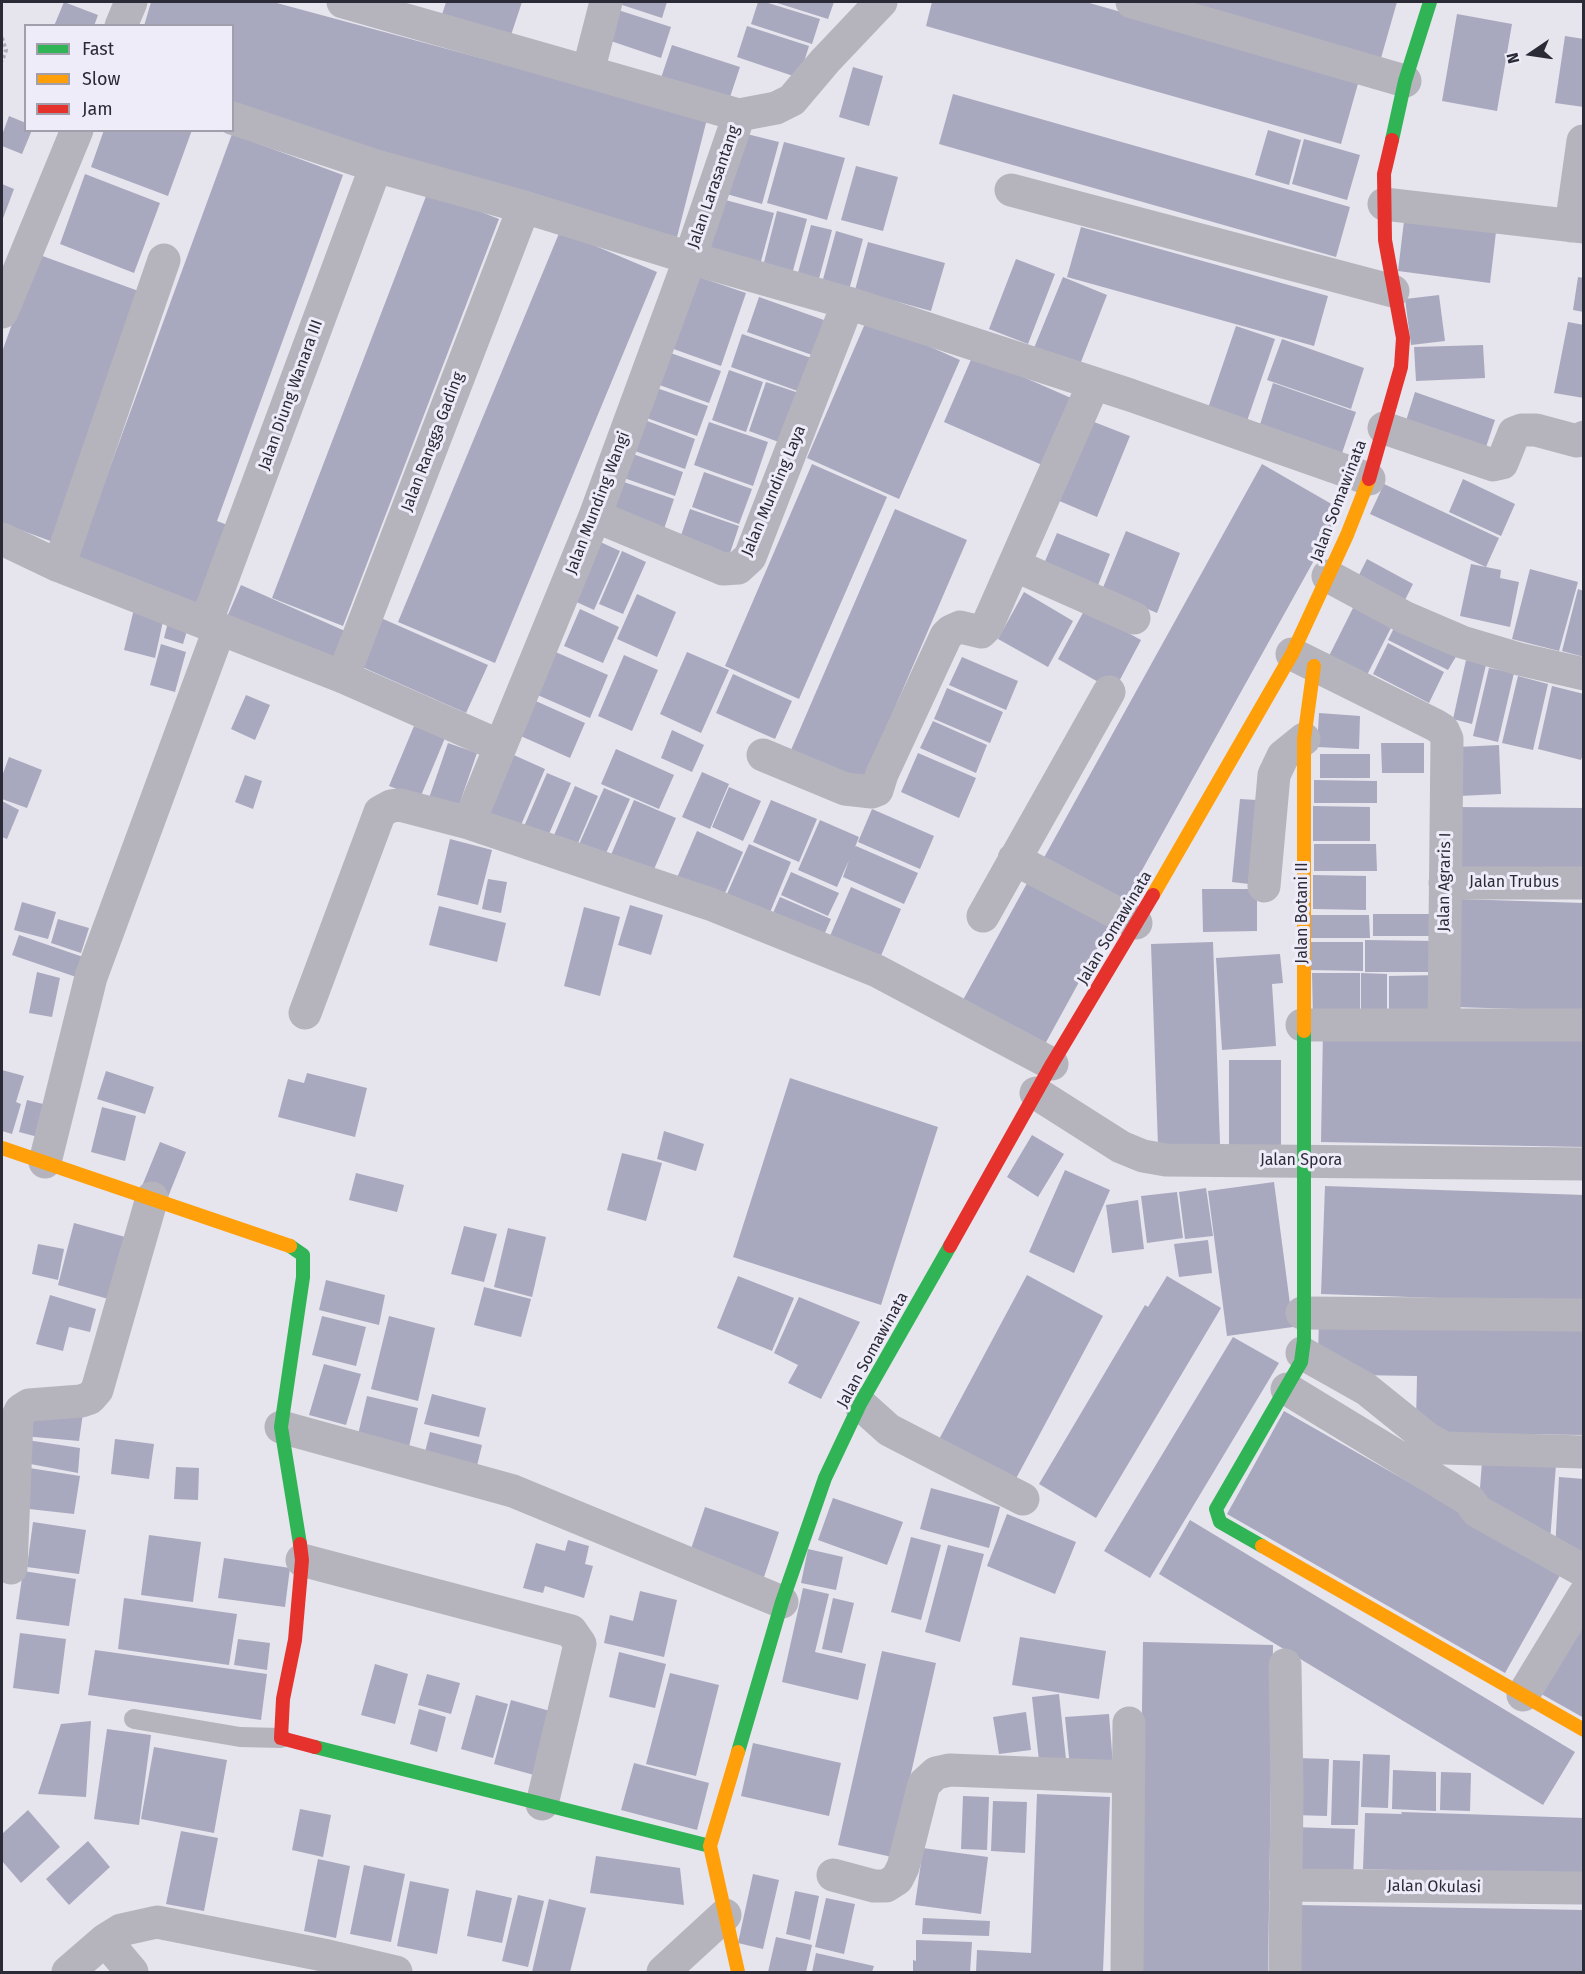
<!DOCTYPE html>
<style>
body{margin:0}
#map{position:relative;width:1585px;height:1974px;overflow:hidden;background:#e6e4ed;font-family:"Fira Sans",sans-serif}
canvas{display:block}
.frame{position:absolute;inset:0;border:3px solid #2b2b37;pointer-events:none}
.legend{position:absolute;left:24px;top:24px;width:210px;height:108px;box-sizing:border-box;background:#efecf9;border:2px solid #a19fab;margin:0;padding:8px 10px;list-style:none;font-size:18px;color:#2b2b37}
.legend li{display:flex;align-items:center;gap:12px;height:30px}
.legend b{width:30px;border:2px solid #a19fab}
.north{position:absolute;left:1501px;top:24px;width:60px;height:60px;-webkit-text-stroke:4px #efecf9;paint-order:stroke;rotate:257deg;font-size:16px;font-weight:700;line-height:24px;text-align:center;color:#2b2b37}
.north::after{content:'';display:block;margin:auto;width:21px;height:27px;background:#2b2b37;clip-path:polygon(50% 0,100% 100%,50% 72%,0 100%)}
</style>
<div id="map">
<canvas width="1585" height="1974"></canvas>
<div class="frame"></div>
<ul class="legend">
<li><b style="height:8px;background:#30b455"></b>Fast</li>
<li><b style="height:8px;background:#ff9f0a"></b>Slow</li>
<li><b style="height:8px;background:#e5322d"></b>Jam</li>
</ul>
<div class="north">N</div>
</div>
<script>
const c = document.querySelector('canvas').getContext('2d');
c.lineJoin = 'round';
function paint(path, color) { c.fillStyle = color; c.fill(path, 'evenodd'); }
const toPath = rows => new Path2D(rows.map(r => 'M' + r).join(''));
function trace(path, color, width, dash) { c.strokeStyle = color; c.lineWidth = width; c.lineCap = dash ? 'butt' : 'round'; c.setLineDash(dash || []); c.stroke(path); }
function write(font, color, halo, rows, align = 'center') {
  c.font = font + ' "Fira Sans",sans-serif'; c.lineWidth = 6; c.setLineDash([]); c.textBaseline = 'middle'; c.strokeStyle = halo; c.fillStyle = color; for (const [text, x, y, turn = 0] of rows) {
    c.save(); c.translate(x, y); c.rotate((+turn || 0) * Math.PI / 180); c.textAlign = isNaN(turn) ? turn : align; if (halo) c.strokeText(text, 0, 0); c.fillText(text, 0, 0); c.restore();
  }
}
paint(toPath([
 [64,2,98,15,94,26,54,26],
 [151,2,273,2,707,119,677,237,232,116,232,26,144,26],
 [446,2,522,2,508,44,440,21],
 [613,2,667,2,662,18],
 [758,2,765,2,820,19,812,44,751,24],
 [774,2,834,2,828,19],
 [932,2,1086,2,1359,80,1341,144,926,26],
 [1164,2,1397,2,1379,65],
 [615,9,671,27,661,58,605,39],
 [1457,14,1512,24,1497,111,1442,101],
 [747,26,809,46,799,78,737,57],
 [1565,36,1584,39,1584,107,1555,103],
 [672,45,740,67,729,100,661,78],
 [853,67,883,76,869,126,839,117],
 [953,94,1350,207,1336,257,939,144],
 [9,116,26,123,26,130,32,130,22,154,2,146,2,135],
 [104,130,192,130,168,196,91,167],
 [1268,130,1301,140,1289,185,1255,175],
 [739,132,779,142,762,204,723,193],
 [232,134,343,175,217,521,233,527,203,610,75,563],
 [1304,139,1360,155,1347,200,1292,184],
 [784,142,845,158,827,220,767,203],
 [856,166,898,177,883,231,841,220],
 [85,174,160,203,134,273,60,244],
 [2,184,14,189,2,221],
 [428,191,499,219,343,626,272,598],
 [718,198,774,213,760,265,703,249],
 [777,211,807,219,791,278,762,270],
 [1404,221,1496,232,1490,283,1398,271],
 [811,225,832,230,817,286,796,280],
 [1081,227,1328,296,1314,346,1067,277],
 [560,231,657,272,495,663,398,622],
 [836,231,863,239,849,290,822,283],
 [868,242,945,263,931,311,855,290],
 [37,254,144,293,53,542,2,523,2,352],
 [1016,259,1055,274,1028,344,989,329],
 [693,275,746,293,721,366,668,347],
 [1063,277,1107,295,1079,367,1034,348],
 [1578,277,1584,278,1584,312,1573,310],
 [1439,295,1445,341,1411,345,1405,299],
 [759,297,824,320,812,355,747,332],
 [867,319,960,360,899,499,807,458],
 [1568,322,1584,325,1584,398,1554,393],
 [1236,326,1275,339,1246,424,1207,411],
 [742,334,814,359,803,393,731,367],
 [1282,339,1364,368,1351,409,1267,380],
 [1483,345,1485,378,1416,381,1414,347],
 [665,351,721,371,709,403,654,383],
 [973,355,1078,401,1049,468,944,422],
 [729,370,763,382,746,432,712,420],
 [766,382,802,394,784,444,749,431],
 [1273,383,1356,412,1340,459,1258,431],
 [654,387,708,406,697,436,644,417],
 [1415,392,1495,420,1485,450,1405,424],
 [642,419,695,439,685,469,632,450],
 [1089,420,1130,436,1097,517,1057,500],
 [709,422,768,442,753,486,694,465],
 [633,454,683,472,675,496,624,478],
 [812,464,887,497,799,699,725,666],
 [1262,464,1342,510,1121,908,1041,863],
 [704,472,752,489,739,524,692,507],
 [1463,479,1515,504,1501,536,1449,512],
 [621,481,674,499,662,535,609,516],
 [1384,484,1499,538,1486,567,1370,514],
 [690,509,739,526,726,565,677,547],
 [895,509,967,540,863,782,791,750],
 [1126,531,1180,553,1157,613,1102,590],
 [1057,533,1110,554,1097,588,1043,566],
 [596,540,620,551,594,610,570,599],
 [622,551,646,562,623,614,599,604],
 [1367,559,1413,584,1401,608,1355,583],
 [1471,564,1501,570,1500,578,1519,582,1510,627,1460,616],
 [1530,569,1578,582,1559,651,1512,639],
 [241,585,345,631,341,668,227,617],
 [1578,589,1584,591,1584,657,1562,651],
 [1024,592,1073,621,1048,667,998,639],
 [637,594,676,612,657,657,617,639],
 [1357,600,1395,620,1367,675,1329,656],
 [135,605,165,612,155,658,124,650],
 [580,609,619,627,603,663,564,646],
 [1085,609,1141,640,1114,691,1058,659],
 [169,618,189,624,183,644,164,638],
 [381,618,488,665,466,713,360,666],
 [1396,624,1457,655,1448,670,1388,640],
 [1388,643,1444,672,1429,703,1373,674],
 [161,644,186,652,175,692,150,685],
 [551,650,608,675,590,718,533,693],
 [687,652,729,670,701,733,660,714],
 [624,655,658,670,632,731,598,716],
 [962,657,1018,681,1006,710,949,685],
 [1466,660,1486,665,1472,724,1453,719],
 [1489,668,1514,673,1498,742,1473,736],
 [733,674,792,701,775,739,716,713],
 [1518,676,1548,684,1533,750,1502,743],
 [1552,686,1584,694,1584,751,1581,760,1538,749],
 [947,688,1003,712,990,743,934,719],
 [246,695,270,705,255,740,231,729],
 [529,698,585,723,570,758,514,733],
 [1319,713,1360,716,1359,749,1317,747],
 [933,721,987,745,976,773,920,748],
 [414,726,445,738,420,798,389,786],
 [672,730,704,745,692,772,661,758],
 [448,743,477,753,457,811,428,801],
 [1381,743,1424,743,1424,773,1382,773],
 [1499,745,1501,794,1459,796,1457,747],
 [616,749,674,775,659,809,601,784],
 [507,752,545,769,518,832,479,816],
 [918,753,976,778,959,818,901,792],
 [1320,754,1370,754,1370,778,1320,778],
 [9,757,42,770,27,808,2,799,2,776],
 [702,772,729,784,710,829,682,817],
 [547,773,571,783,546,841,522,831],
 [245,775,262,781,253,809,235,802],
 [1314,780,1377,781,1377,803,1314,803],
 [575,786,598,796,575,850,552,840],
 [729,787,761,801,743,841,712,827],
 [604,788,630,799,603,860,577,849],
 [1240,799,1257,800,1249,884,1232,882],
 [634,800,676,818,652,874,611,855],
 [771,800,817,819,799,862,753,842],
 [2,801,19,810,7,839,2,837],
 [1313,806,1370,807,1370,841,1313,841],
 [1454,807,1584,808,1584,869,1453,868],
 [872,809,934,836,920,869,858,842],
 [820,820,859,837,855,847,856,846,918,873,904,904,843,877,849,860,837,887,798,870],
 [697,831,743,852,722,900,676,880],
 [450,839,492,850,478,905,437,895],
 [749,844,791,862,766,922,723,903],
 [1314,844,1376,844,1377,871,1314,871],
 [791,872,839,893,828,916,781,895],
 [1313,875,1366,876,1366,910,1313,909],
 [1031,876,1112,922,1039,1055,958,1009],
 [488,879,507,882,501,913,482,909],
 [851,887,901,909,877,965,827,943],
 [1202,889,1257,889,1257,931,1203,932],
 [780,897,831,919,820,944,769,922],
 [1458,899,1584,903,1584,1011,1455,1007],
 [22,902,56,912,48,939,14,930],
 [630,905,663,915,651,955,618,945],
 [439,906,506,923,497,962,429,945],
 [584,907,620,917,600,996,564,986],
 [1373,914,1433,914,1433,936,1373,936],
 [1311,915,1369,915,1370,938,1311,938],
 [58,919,89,928,81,953,51,943],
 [19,935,86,958,79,978,12,955],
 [1365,940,1436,941,1437,972,1365,972],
 [1213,942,1220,1144,1158,1146,1151,944],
 [1309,942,1363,942,1363,971,1309,970],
 [1280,954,1283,983,1272,984,1276,1046,1222,1050,1216,958],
 [37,972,60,978,52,1017,29,1013],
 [1312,973,1360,973,1360,1019,1313,1019],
 [1361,973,1387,974,1387,1020,1361,1020],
 [1439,975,1439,1018,1389,1018,1389,976],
 [1323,1030,1584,1035,1584,1147,1321,1142],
 [1229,1060,1281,1060,1281,1149,1229,1149],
 [2,1070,24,1076,16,1102,21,1104,12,1134,2,1131,3,1098,2,1097],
 [106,1071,154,1087,145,1114,97,1099],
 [307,1073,367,1088,355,1137,278,1117,288,1079,304,1083],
 [790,1078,938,1127,881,1305,733,1257],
 [27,1100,47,1105,38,1137,19,1132],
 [102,1107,136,1116,125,1161,91,1152],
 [664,1131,704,1144,696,1171,657,1159],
 [1032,1135,1064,1154,1038,1197,1007,1177],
 [160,1142,186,1152,168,1197,142,1186],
 [622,1153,662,1163,646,1221,607,1210],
 [1065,1170,1110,1190,1074,1273,1029,1252],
 [356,1173,404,1185,397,1212,349,1200],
 [1274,1182,1293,1327,1227,1336,1208,1191],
 [1325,1186,1584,1195,1584,1303,1321,1294],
 [1206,1188,1213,1236,1185,1239,1179,1192],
 [1177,1192,1183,1238,1147,1243,1141,1196],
 [1138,1200,1144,1249,1112,1253,1106,1205],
 [74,1223,129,1238,112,1300,58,1285],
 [464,1226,497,1234,484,1282,451,1274],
 [508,1228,546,1237,532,1297,494,1287],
 [1208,1240,1212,1273,1179,1277,1174,1244],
 [38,1244,64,1249,58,1280,32,1274],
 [1027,1275,1103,1316,1012,1486,936,1445],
 [738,1276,794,1298,772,1351,717,1328],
 [1167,1276,1221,1308,1096,1518,1039,1484,1145,1305,1148,1307],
 [326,1280,385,1295,379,1325,319,1310],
 [484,1287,531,1299,521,1337,474,1325],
 [50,1295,96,1309,90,1332,69,1327,63,1351,36,1344],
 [799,1297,860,1322,821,1399,788,1383,798,1365,774,1353],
 [322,1316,366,1327,356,1366,312,1355],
 [389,1316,435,1328,418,1401,371,1389],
 [1319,1320,1584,1322,1584,1435,1431,1433,1416,1421,1417,1376,1357,1375,1318,1356],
 [1233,1337,1279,1363,1150,1578,1104,1551],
 [324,1364,361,1374,346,1425,309,1415],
 [432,1394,486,1408,479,1437,424,1424],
 [367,1396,418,1408,408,1451,357,1439],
 [26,1408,83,1413,79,1441,23,1436],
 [1284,1411,1563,1570,1505,1673,1227,1514],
 [430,1432,482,1445,474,1478,422,1464],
 [115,1439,154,1444,149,1479,111,1474],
 [27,1440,80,1448,78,1473,25,1463],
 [1482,1462,1556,1465,1550,1541,1479,1501],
 [23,1467,80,1476,74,1514,20,1508],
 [176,1467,199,1468,198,1500,174,1499],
 [1559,1477,1584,1479,1584,1551,1555,1550],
 [931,1488,1000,1507,989,1548,920,1529],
 [833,1498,903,1522,887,1565,818,1540],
 [705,1507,779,1532,761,1586,687,1561],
 [1007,1514,1076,1542,1055,1594,987,1566],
 [1190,1520,1575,1752,1543,1805,1159,1574],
 [33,1522,86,1530,79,1574,27,1567],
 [149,1535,201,1542,193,1602,141,1595],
 [911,1537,941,1545,921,1620,891,1612],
 [568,1540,589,1546,585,1564,593,1566,584,1598,545,1586,543,1593,523,1588,536,1543,565,1551],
 [948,1545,984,1554,960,1642,925,1632],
 [808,1549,843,1557,836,1590,801,1583],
 [224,1558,290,1568,285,1607,218,1598],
 [23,1571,76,1579,69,1626,16,1619],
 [803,1588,829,1594,815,1652,866,1664,858,1700,782,1682],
 [640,1591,677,1600,664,1657,604,1643,610,1615,633,1621],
 [124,1598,237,1614,229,1665,118,1649],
 [833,1598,854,1603,842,1653,822,1649],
 [1584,1608,1584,1718,1536,1691],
 [20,1633,66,1639,59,1694,13,1688],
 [1020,1637,1106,1651,1099,1699,1012,1685],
 [238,1639,270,1643,267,1670,234,1665],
 [1143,1642,1273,1645,1268,1972,1138,1972],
 [95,1650,267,1674,261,1720,88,1695],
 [882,1651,936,1663,892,1857,838,1845],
 [619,1652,666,1664,655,1708,609,1697],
 [375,1664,408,1674,395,1724,361,1715],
 [670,1673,719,1685,696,1776,646,1764],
 [427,1674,460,1683,451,1714,418,1705],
 [1059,1694,1066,1759,1039,1761,1032,1697],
 [476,1695,508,1704,493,1758,461,1749],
 [511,1700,550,1711,534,1775,494,1764],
 [419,1709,446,1717,437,1752,410,1744],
 [1026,1712,1031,1750,999,1754,993,1717],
 [1109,1714,1113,1765,1070,1768,1065,1717],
 [91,1721,86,1797,38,1794,61,1724],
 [107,1729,151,1735,139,1825,94,1819],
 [753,1743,841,1763,829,1816,741,1796],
 [154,1747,227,1760,214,1833,141,1819],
 [1363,1754,1390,1755,1388,1808,1361,1807],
 [1296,1758,1329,1759,1327,1816,1294,1815],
 [1333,1760,1360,1761,1358,1825,1331,1825],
 [634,1763,709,1783,697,1830,621,1810],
 [1393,1770,1436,1772,1436,1811,1392,1809],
 [1441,1772,1471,1773,1470,1811,1440,1810],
 [1037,1794,1110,1797,1103,1972,976,1972,977,1950,1031,1953],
 [963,1796,989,1797,987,1850,961,1849],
 [993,1801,1027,1802,1025,1853,991,1851],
 [300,1809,331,1815,323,1857,292,1850],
 [28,1810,60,1847,21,1883,2,1861,2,1834],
 [1401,1812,1584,1818,1584,1876,1363,1869,1365,1813,1402,1814],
 [1292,1827,1355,1829,1353,1881,1290,1879],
 [181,1831,218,1838,204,1911,166,1904],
 [88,1841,110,1867,69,1905,46,1879],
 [923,1848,988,1857,981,1914,915,1905],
 [596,1856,680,1868,684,1905,590,1893],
 [318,1859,350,1866,336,1938,304,1931],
 [364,1865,405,1874,391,1942,350,1934],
 [753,1874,779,1880,763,1949,738,1943],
 [410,1881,449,1889,437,1954,397,1946],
 [476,1890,512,1898,502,1943,467,1936],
 [795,1891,819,1896,810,1940,786,1934],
 [518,1895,544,1901,528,1967,502,1961],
 [826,1898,855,1904,844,1954,815,1947],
 [549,1899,586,1908,570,1972,532,1972],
 [1297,1905,1584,1910,1584,1972,1296,1972],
 [923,1918,990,1921,989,1936,922,1934],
 [776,1937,812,1945,806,1972,768,1972],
 [916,1940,972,1942,970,1972,913,1972,913,1960,916,1961],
 [816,1953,874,1966,872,1972,812,1972]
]), '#a8a9bf');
trace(toPath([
 [2,38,6,50,2,61]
]), '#b0aeb8', 4, [3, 3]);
trace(toPath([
 [134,1719,240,1737,281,1738]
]), '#b5b4bd', 20);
trace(toPath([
 [343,2,739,115,776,108,792,100,825,61,881,2],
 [1132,2,1405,81],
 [121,26,131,2],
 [588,72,606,2],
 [232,118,376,166,524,207,690,258,848,303,1130,395,1369,479],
 [1011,190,1393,291],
 [1384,204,1584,227],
 [1571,226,1583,141],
 [2,312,77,130],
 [1384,428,1493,465,1502,463,1514,433,1522,430,1536,430,1577,441,1584,437],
 [595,516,723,569,738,568,750,557,848,303],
 [2,539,59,566,343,677,500,746],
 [1014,565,1134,618],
 [59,566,164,260],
 [1328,576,1406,618,1462,642,1519,659,1584,674],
 [206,623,376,166],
 [1292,654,1435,725,1443,730,1447,739,1444,1025],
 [343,677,524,207],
 [763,755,845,789,872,792,877,790,882,774,946,636,951,631,960,627,981,632,987,626,1094,383],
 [469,823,595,516,690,258,739,115],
 [1014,859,1136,923],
 [1445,883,1584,883],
 [1264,886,1274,775,1283,756,1304,739],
 [983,916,1109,692],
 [305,1013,380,812,391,806,400,805,469,823,710,904,877,971,1052,1064],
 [1302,1025,1584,1025],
 [1036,1093,1121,1147,1143,1156,1166,1160,1584,1164],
 [45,1162,91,977,219,630],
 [1302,1313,1584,1315],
 [1302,1353,1366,1389,1428,1439,1444,1448,1584,1452],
 [1287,1389,1469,1500,1477,1511,1584,1571],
 [860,1404,889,1430,1023,1499],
 [281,1427,513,1491,782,1602],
 [302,1560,571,1631,580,1644,542,1804],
 [11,1568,17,1418,21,1410,29,1405,81,1401,90,1398,97,1390,152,1198],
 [1523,1695,1584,1595],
 [833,1875,874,1886,886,1886,897,1879,903,1867,924,1784,936,1773,950,1770,1128,1777],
 [1285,1885,1584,1888],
 [105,1940,132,1972],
 [68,1972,105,1940,121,1930,157,1922,328,1956,396,1972],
 [663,1972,725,1915],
 [1127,1972,1129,1723],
 [1285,1972,1287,1791,1285,1665]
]), '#b5b4bd', 33);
trace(toPath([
 [1392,140,1405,81,1430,2],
 [290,1246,303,1255,303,1277,281,1427,300,1544],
 [1262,1546,1220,1522,1216,1509,1301,1362,1304,1340,1304,1031],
 [315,1747,710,1846],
 [738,1752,782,1602,825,1478,860,1404,950,1246]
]), '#30b455', 14);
trace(toPath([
 [1153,895,1292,654,1347,535,1369,479],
 [1304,1031,1304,739,1314,666],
 [2,1148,290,1246],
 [1262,1546,1584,1730],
 [738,1752,710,1846,738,1972]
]), '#ff9f0a', 14);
trace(toPath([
 [1369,479,1401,367,1403,338,1385,240,1384,174,1392,140],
 [950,1246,1052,1064,1153,895],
 [300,1544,302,1560,295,1640,283,1699,281,1738,315,1747]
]), '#e5322d', 14);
write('16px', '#2b2b37', '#efecf9', [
 ["Jalan Larasantang",714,187,-71],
 ["Jalan Diung Wanara III",291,395,-70],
 ["Jalan Rangga Gading",433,442,-69],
 ["Jalan Munding Laya",774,491,-67],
 ["Jalan Somawinata",1339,501,-69],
 ["Jalan Munding Wangi",598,503,-69],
 ["Jalan Agraris I",1445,882,-89],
 ["Jalan Trubus",1514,883],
 ["Jalan Botani II",1303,913,-90],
 ["Jalan Somawinata",1115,928,-59],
 ["Jalan Spora",1301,1161],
 ["Jalan Somawinata",873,1350,-61],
 ["Jalan Okulasi",1434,1887,1]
]);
</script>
